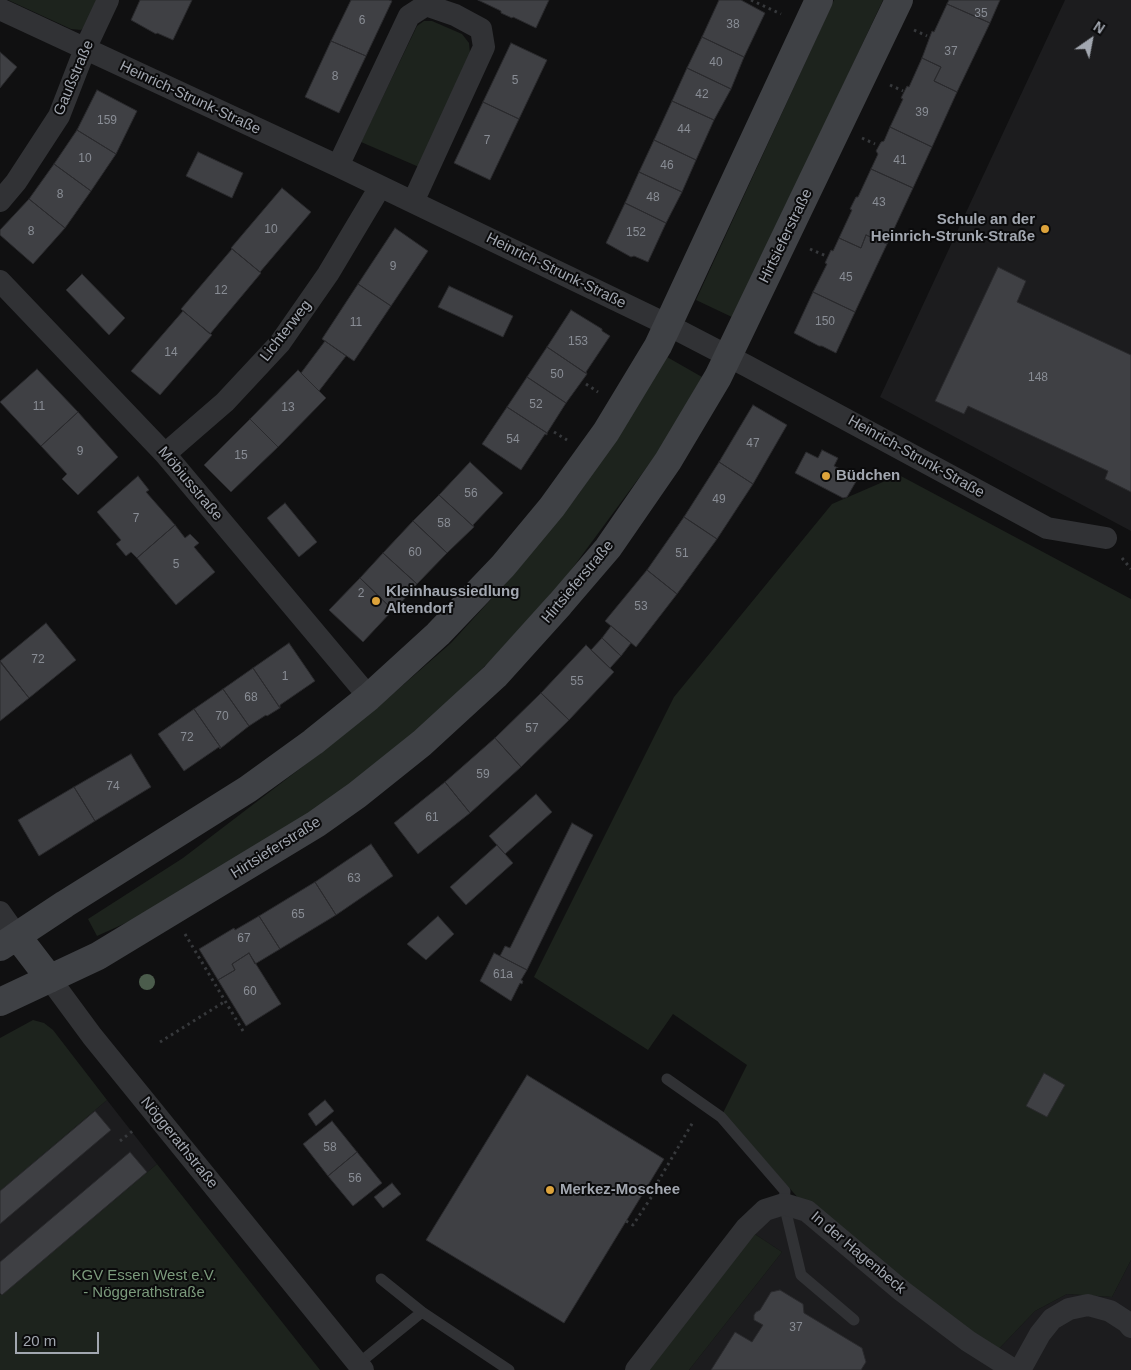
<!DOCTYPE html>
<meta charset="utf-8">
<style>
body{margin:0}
#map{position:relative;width:1131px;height:1370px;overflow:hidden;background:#101011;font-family:Helvetica,sans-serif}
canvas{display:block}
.north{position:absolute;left:1066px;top:15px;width:50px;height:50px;-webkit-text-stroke:4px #0b0b0c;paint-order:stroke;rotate:33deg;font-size:14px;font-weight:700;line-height:20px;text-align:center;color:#a2a7b0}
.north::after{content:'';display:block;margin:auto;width:18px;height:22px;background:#a2a7b0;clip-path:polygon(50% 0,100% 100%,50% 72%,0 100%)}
.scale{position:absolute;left:15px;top:1332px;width:84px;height:22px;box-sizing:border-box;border:2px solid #a2a7b0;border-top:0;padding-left:6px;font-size:15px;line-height:18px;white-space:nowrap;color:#a2a7b0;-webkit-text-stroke:4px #0b0b0c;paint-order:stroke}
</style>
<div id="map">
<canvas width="1131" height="1370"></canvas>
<div class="north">N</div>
<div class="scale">20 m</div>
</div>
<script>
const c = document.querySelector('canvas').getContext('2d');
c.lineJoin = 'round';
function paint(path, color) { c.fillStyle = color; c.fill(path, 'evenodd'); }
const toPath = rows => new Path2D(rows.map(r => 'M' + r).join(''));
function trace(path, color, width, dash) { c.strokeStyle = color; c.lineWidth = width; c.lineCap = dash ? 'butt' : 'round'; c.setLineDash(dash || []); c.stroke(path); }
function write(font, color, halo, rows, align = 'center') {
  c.font = font + ' Helvetica,sans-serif'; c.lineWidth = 4; c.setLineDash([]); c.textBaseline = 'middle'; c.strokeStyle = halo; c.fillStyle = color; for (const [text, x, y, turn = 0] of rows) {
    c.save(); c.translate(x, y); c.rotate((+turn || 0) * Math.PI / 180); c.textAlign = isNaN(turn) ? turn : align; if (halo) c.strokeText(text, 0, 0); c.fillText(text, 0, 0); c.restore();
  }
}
paint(toPath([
 [1065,0,1131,0,1131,531,880,397],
 [107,1100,157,1164,2,1295,0,1294,0,1191],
 [785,1207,1011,1370,689,1370,782,1252,747,1229],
 [1131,1260,1131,1370,1017,1370,992,1356,1035,1311,1067,1294,1112,1297]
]), '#1c1c1e');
paint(toPath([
 [8,0,99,0,88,25,81,30,71,29],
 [834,0,883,0,734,318,696,300],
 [424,21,432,21,462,34,469,43,470,53,419,167,361,142,417,26],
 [667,357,702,377,661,448,563,581,490,661,427,722,351,784,280,833,139,917,97,936,88,919,183,858,331,745,379,706,451,643,514,574,578,495,625,425],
 [899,475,1131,599,1131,1260,1112,1297,1067,1294,1035,1311,992,1356,808,1209,723,1113,747,1065,673,1014,648,1050,534,977,674,697,832,504],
 [33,1020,44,1023,53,1030,107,1100,0,1191,0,1038],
 [157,1164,320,1370,0,1370,0,1294,2,1295],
 [747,1229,782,1252,689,1370,638,1370]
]), '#1d231d');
const building = toPath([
 [140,0,192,0,173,40,157,33,156,34,131,20,140,0],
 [351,0,389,0,392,1,366,56,331,41,351,0],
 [478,0,549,0,536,28,513,17,512,18,501,13,501,11,478,0],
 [719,0,741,0,765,13,744,57,702,37,719,0],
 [949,0,1000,0,990,23,947,4,949,0],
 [947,4,990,23,957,92,934,81,941,67,922,58,932,31,934,32,947,4],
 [702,37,744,57,731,89,687,68,702,37],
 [331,41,366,56,339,113,305,97,331,41],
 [511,43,547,60,519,119,483,102,511,43],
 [0,52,17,67,0,88,0,52],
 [922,58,941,67,934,81,957,92,932,147,890,127,903,99,901,98,907,86,909,87,922,58],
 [687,68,731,89,714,120,672,101,687,68],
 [97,90,137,111,116,154,77,130,97,90],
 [672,101,714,120,696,160,654,140,672,101],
 [483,102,519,119,490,180,454,163,483,102],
 [890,127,932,147,913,188,871,169,878,154,876,151,881,142,884,141,890,127],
 [77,130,116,154,91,191,54,164,77,130],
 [654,140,696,160,682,192,639,172,654,140],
 [198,152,243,173,232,198,186,176,198,152],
 [54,164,91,191,65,228,29,199,54,164],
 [871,169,913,188,887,244,866,235,861,248,839,238,852,210,850,209,856,197,858,197,871,169],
 [639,172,682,192,666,223,625,203,639,172],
 [282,188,311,212,260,272,231,248,282,188],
 [29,199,65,228,33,264,0,235,0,230,29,199],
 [625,203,666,223,648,262,634,256,631,257,606,243,625,203],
 [395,228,428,251,391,306,358,284,395,228],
 [866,235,887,244,855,312,813,292,827,264,825,263,831,250,833,251,839,238,861,248,866,235],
 [232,249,261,273,210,334,181,309,232,249],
 [998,267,1026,281,1017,302,1131,355,1131,492,1105,479,1108,471,968,406,964,414,935,401,998,267],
 [82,274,125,318,109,335,66,290,82,274],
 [358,284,391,306,354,361,322,339,358,284],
 [449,286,513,316,503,337,438,307,449,286],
 [813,292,855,312,836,353,822,346,819,346,794,333,813,292],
 [571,310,602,329,602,331,610,336,586,372,587,374,547,347,571,310],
 [183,311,212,335,160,395,131,371,183,311],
 [325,341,346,356,319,391,301,373,325,341],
 [547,347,587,374,566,403,527,377,547,347],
 [37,369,78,412,41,446,0,402,37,369],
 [298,370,326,398,278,447,250,419,298,370],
 [527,377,566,403,547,433,507,407,527,377],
 [753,405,787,425,753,484,719,462,753,405],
 [507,407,547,433,547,435,545,434,521,470,482,444,507,407],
 [78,412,118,457,78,495,62,479,67,474,41,446,78,412],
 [250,419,278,447,231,492,204,465,250,419],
 [822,450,838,458,834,466,858,478,847,497,843,498,795,473,806,452,818,458,822,450],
 [470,462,503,493,473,525,474,527,439,495,470,462],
 [719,462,753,484,717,539,684,517,719,462],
 [138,476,149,490,146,492,175,525,137,558,131,552,126,556,116,544,121,540,97,512,138,476],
 [439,495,474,527,447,553,413,521,439,495],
 [285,503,317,542,299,557,267,518,285,503],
 [684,517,717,539,677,594,647,570,684,517],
 [413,521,447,553,417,584,383,553,413,521],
 [175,525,185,538,190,534,199,543,194,547,215,572,176,605,137,558,175,525],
 [383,553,417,584,394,611,360,578,383,553],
 [647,570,677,594,636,647,605,621,647,570],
 [360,578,394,611,393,613,392,611,363,642,329,610,360,578],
 [46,623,76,660,29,698,0,661,46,623],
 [611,626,631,643,621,656,602,638,611,626],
 [602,638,621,656,610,668,591,650,602,638],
 [289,643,315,681,280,705,280,708,253,668,289,643],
 [586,645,614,672,569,720,541,693,586,645],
 [0,662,29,698,0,721,0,662],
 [253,668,280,708,267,716,266,715,249,726,223,689,253,668],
 [223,689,249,726,221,748,194,709,223,689],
 [541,693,569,720,521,767,495,738,541,693],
 [194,709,221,748,220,749,219,747,184,771,158,734,194,709],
 [495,738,521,767,470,813,445,782,495,738],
 [131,754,151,787,95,821,74,787,131,754],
 [445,782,470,813,418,854,394,823,445,782],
 [74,787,95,821,39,856,18,820,74,787],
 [536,794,552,812,505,854,489,836,536,794],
 [572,823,593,835,527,970,500,956,505,946,510,948,572,823],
 [371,844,393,876,336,915,315,882,371,844],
 [497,845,513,863,466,905,450,887,497,845],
 [315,882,336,915,280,949,259,916,315,882],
 [259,916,280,949,255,964,249,953,232,964,235,970,218,980,199,949,234,928,235,930,259,916],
 [438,916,454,934,426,960,407,944,438,916],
 [249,953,281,1004,246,1026,218,980,235,970,232,964,249,953],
 [494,953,527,970,521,980,523,981,522,984,520,983,511,1001,480,981,494,953],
 [1044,1073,1065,1085,1047,1117,1026,1106,1044,1073],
 [527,1075,664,1159,564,1323,426,1240,527,1075],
 [325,1100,334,1111,316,1126,308,1114,325,1100],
 [95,1111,111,1130,0,1224,0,1191,95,1111],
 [332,1121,357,1152,328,1176,303,1144,332,1121],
 [130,1152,147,1172,2,1295,0,1293,0,1262,130,1152],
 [357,1152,382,1183,353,1206,328,1176,357,1152],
 [392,1183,401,1194,383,1208,374,1197,392,1183],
 [780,1290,803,1304,804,1313,862,1348,866,1362,861,1370,711,1370,735,1332,752,1342,763,1325,754,1320,754,1315,756,1312,760,1310,771,1292,780,1290]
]);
paint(building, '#3f4044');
trace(building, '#2a2a2d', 1);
trace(toPath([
 [751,0,781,14],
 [914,30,927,36],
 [890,85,903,91],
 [862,138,875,144],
 [810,249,826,256],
 [586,384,598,392],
 [554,432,567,440],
 [1122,558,1131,569],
 [185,934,243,1031],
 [160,1042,224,1002],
 [120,1141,135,1129],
 [626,1221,633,1225,656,1190,656,1185,693,1122]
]), '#37393c', 3, [2.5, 4]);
trace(toPath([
 [667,1079,721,1117,785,1191,784,1204,801,1275,854,1320],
 [381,1279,422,1312,509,1370],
 [358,1364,422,1312]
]), '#313235', 11);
trace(toPath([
 [0,9,338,166,668,325,747,366,1047,528,1106,538],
 [338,166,409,16,426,5,455,15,481,29,484,47,413,202],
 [0,201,16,182,59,116,85,49,108,0],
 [0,281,165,454,369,697],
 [165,454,225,402,280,343,328,274,380,187],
 [0,912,17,936],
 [50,979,92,1036,363,1370],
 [636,1370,746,1228,765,1210,784,1204,807,1211,902,1291,968,1341,1014,1370],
 [1020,1370,1040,1334,1052,1319,1069,1309,1088,1305,1110,1311,1127,1322,1131,1327]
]), '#313235', 22);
trace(toPath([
 [17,936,50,979],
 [0,947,65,904,248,789,313,742,369,697,438,634,503,566,552,507,606,432,658,346,819,0],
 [0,1002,98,956,316,824,357,795,422,743,495,676,560,604,608,548,668,461,718,377,899,0]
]), '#3f4145', 28);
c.fillStyle = '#4b5c4c';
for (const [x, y] of [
 [147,982]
]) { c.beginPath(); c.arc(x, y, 8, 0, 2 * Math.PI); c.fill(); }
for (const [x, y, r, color] of [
 [1045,229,5,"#dda33b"],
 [826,476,5,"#dda33b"],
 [376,601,5,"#dda33b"],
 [550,1190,5,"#dda33b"]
]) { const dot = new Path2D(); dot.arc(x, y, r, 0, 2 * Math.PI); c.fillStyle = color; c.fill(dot); trace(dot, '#0b0b0c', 2); }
write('12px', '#898d95', null, [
 ["35",981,14],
 ["6",362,21],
 ["38",733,25],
 ["37",951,52],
 ["40",716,63],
 ["8",335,77],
 ["5",515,81],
 ["42",702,95],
 ["39",922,113],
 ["159",107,121],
 ["44",684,130],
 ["7",487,141],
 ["10",85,159],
 ["41",900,161],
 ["46",667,166],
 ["8",60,195],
 ["48",653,198],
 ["43",879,203],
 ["10",271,230],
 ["8",31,232],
 ["152",636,233],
 ["9",393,267],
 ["45",846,278],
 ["12",221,291],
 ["150",825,322],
 ["11",356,323],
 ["153",578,342],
 ["14",171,353],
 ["50",557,375],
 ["148",1038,378],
 ["52",536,405],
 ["11",39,407],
 ["13",288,408],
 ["54",513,440],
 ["47",753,444],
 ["9",80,452],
 ["15",241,456],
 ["56",471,494],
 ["49",719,500],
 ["7",136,519],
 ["58",444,524],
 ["60",415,553],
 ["51",682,554],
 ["5",176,565],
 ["2",361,594],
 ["53",641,607],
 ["72",38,660],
 ["1",285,677],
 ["55",577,682],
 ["68",251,698],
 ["70",222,717],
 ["57",532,729],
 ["72",187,738],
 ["59",483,775],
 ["74",113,787],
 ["61",432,818],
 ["63",354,879],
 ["65",298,915],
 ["67",244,939],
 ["61a",503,975],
 ["60",250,992],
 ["58",330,1148],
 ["56",355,1179],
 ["37",796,1328]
]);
write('15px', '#a2a7b0', '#0b0b0c', [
 ["Gaußstraße",74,78,-67],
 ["Heinrich-Strunk-Straße",190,98,25],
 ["Hirtsieferstraße",786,236,-64],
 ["Heinrich-Strunk-Straße",556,271,26],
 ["Lichterweg",286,331,-52],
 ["Heinrich-Strunk-Straße",916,457,29],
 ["Möbiusstraße",190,484,50],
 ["Hirtsieferstraße",578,582,-50],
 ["Hirtsieferstraße",276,848,-32],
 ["Nöggerathstraße",179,1143,51],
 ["In der Hagenbeck",858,1253,40]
]);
write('bold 15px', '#a2a7b0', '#0b0b0c', [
 ["Schule an der",1035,220,"right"],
 ["Heinrich-Strunk-Straße",1035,237,"right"],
 ["Büdchen",836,476],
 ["Kleinhaussiedlung",386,592],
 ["Altendorf",386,609],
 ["Merkez-Moschee",560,1190]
], 'left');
write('15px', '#7b9a7c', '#0b0b0c', [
 ["KGV Essen West e.V.",144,1276],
 ["- Nöggerathstraße",144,1293]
]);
</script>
